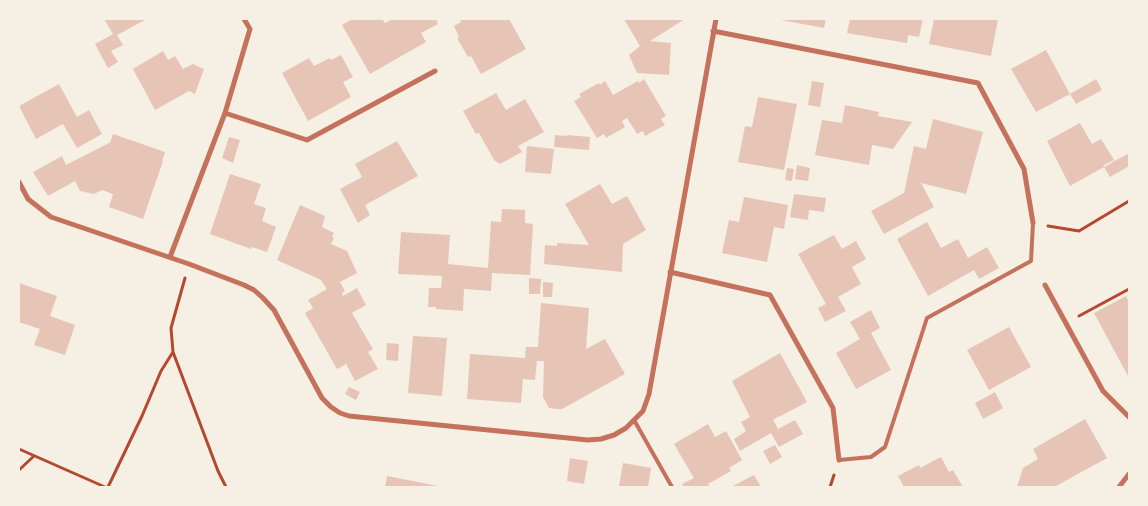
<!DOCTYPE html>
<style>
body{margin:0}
#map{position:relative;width:1148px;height:506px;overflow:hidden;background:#f6efe4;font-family:"Crimson Pro",serif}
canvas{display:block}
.frame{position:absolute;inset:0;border:20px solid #f6efe4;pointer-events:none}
</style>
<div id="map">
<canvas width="1148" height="506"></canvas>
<div class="frame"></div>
</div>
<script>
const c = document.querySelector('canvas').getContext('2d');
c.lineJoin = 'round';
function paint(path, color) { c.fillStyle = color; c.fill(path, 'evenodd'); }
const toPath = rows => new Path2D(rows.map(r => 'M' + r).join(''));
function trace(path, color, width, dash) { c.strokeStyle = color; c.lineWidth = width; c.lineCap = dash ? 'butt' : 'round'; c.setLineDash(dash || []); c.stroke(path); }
paint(toPath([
 [104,19,147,19,117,35,123,45,111,51,118,62,108,68,95,44,113,34],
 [352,19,382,19,385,23,393,19,436,19,438,24,421,33,426,42,370,74,342,25],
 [459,19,509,19,526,49,481,74,471,56,468,57,457,38,459,37,454,26,461,22],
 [624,19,685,19,650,41,671,43,669,75,637,73,629,55,640,46],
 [781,19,826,19,824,28,781,20],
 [850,19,923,19,919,37,908,35,907,43,847,33],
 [934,19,998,19,991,56,929,44],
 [1046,50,1070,94,1096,79,1102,90,1076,104,1070,94,1036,112,1011,69],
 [163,51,168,60,175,56,183,69,193,64,204,69,195,94,189,91,155,110,133,69],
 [341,55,353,77,343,82,351,97,308,121,282,73,309,58,314,66,330,58,331,60],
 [644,79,666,116,661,119,665,125,645,136,643,131,637,134,627,118,622,121,625,127,606,138,604,134,597,138,574,101,581,97,579,94,599,83,600,85,605,81,613,95,638,81,639,83],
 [812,81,824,83,820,107,808,105],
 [59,84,77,117,89,110,102,134,77,148,63,124,36,139,19,106],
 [496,93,506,110,525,99,544,132,518,146,522,152,500,164,494,160,479,133,476,134,463,111],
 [758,97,797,104,784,170,738,162,745,126,752,127],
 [845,105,879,112,878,116,912,122,893,149,872,145,869,165,815,155,822,120,842,123],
 [933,119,983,132,966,194,921,183,934,207,884,234,871,211,904,193,914,146,926,149],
 [1080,123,1092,144,1101,139,1114,160,1104,165,1104,167,1070,186,1047,141],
 [113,134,165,152,162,161,163,161,143,219,109,207,113,194,102,190,94,194,80,191,75,181,48,196,33,172,62,156,66,165,109,143,110,143],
 [555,135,567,136,568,135,590,137,589,150,554,147],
 [229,137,240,140,233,163,222,158],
 [397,141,418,176,365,205,370,215,358,223,340,189,362,177,355,164],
 [527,146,554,149,551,174,525,172],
 [1129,153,1129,166,1110,177,1104,167],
 [797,165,810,168,808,181,795,179],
 [787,168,794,169,792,181,785,180],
 [230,174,261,184,254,204,266,208,262,221,276,227,267,252,252,247,251,249,210,234],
 [600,184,612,204,627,196,646,230,623,244,622,272,544,264,545,245,557,246,557,243,589,245,565,204],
 [794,194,826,198,824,212,809,210,808,220,790,217],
 [744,197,788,205,784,229,774,227,767,262,722,253,729,220,739,222],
 [300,205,325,216,322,227,334,233,332,237,334,238,331,244,347,251,357,273,340,282,345,291,342,293,343,296,357,288,366,305,352,313,373,349,368,352,378,369,355,381,346,364,337,369,305,313,313,308,308,300,327,289,321,280,277,260],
 [502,209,525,210,525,223,533,224,530,275,492,273,491,291,464,289,463,311,436,309,436,307,428,307,429,288,441,288,442,276,398,274,401,232,450,235,448,264,488,268,491,221,501,222],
 [927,222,941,248,958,239,968,258,987,247,999,268,979,279,974,270,928,296,897,239],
 [834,235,842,249,856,241,866,259,852,267,861,284,838,297,846,311,825,322,818,308,826,304,798,254],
 [529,278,541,279,540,294,529,294],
 [543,282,553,283,552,297,543,297],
 [19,283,57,296,50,316,75,325,65,355,34,345,40,329,19,322],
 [1126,296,1129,302,1129,378,1094,313],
 [541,303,589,308,586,349,605,339,625,374,562,409,556,409,549,408,543,397,544,361,537,361,535,380,523,379,521,403,467,399,470,354,525,358,526,347,538,347],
 [871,310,880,328,871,333,891,370,856,389,836,353,860,339,850,322],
 [1009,327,1031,367,989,390,967,350],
 [413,336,447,338,442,396,408,393],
 [387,343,399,344,398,361,386,360],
 [780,353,807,402,779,417,779,416,773,420,778,429,795,420,803,434,779,447,771,433,740,451,734,439,746,431,741,422,750,417,732,381],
 [349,387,360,392,356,400,345,394],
 [995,392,1003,408,983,419,975,403],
 [1085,419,1107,458,1056,486,1060,487,1017,487,1023,468,1038,459,1033,449],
 [708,424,715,437,726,431,742,460,729,468,731,471,708,484,710,487,683,487,682,484,694,478,674,444],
 [775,445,782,457,770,464,763,451],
 [941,457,949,472,953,470,963,487,904,487,898,476,919,465,920,468],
 [570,458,588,461,584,484,567,481],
 [623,463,651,468,648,487,624,487,619,486],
 [754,475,761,487,731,487],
 [387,476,438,486,438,487,385,487]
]), '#e6c5b7');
trace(toPath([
 [1048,226,1079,231,1129,201],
 [185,278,171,328,173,352,218,471,226,487],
 [1079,316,1129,289],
 [19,449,105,487],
 [19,470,34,456],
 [108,487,142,416,161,371,173,352],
 [830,487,834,475]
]), '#b5482f', 3);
trace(toPath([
 [634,420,672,487],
 [839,460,871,457,885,447,927,318,1031,261,1033,223]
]), '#c5725c', 4);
trace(toPath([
 [713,31,978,83,1024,169,1033,223],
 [225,113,307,140,435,71],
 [19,182,28,199,51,217,189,264,244,285,254,290,263,298,274,310,322,398,331,407,340,413,349,416,588,440,601,439,614,435,626,428,643,411,649,394,716,19],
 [170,257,225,113,250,29,244,19],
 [670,272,770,295,833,408,839,460],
 [1045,285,1103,391,1129,417],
 [1119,487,1129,474]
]), '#c5725c', 5);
</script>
